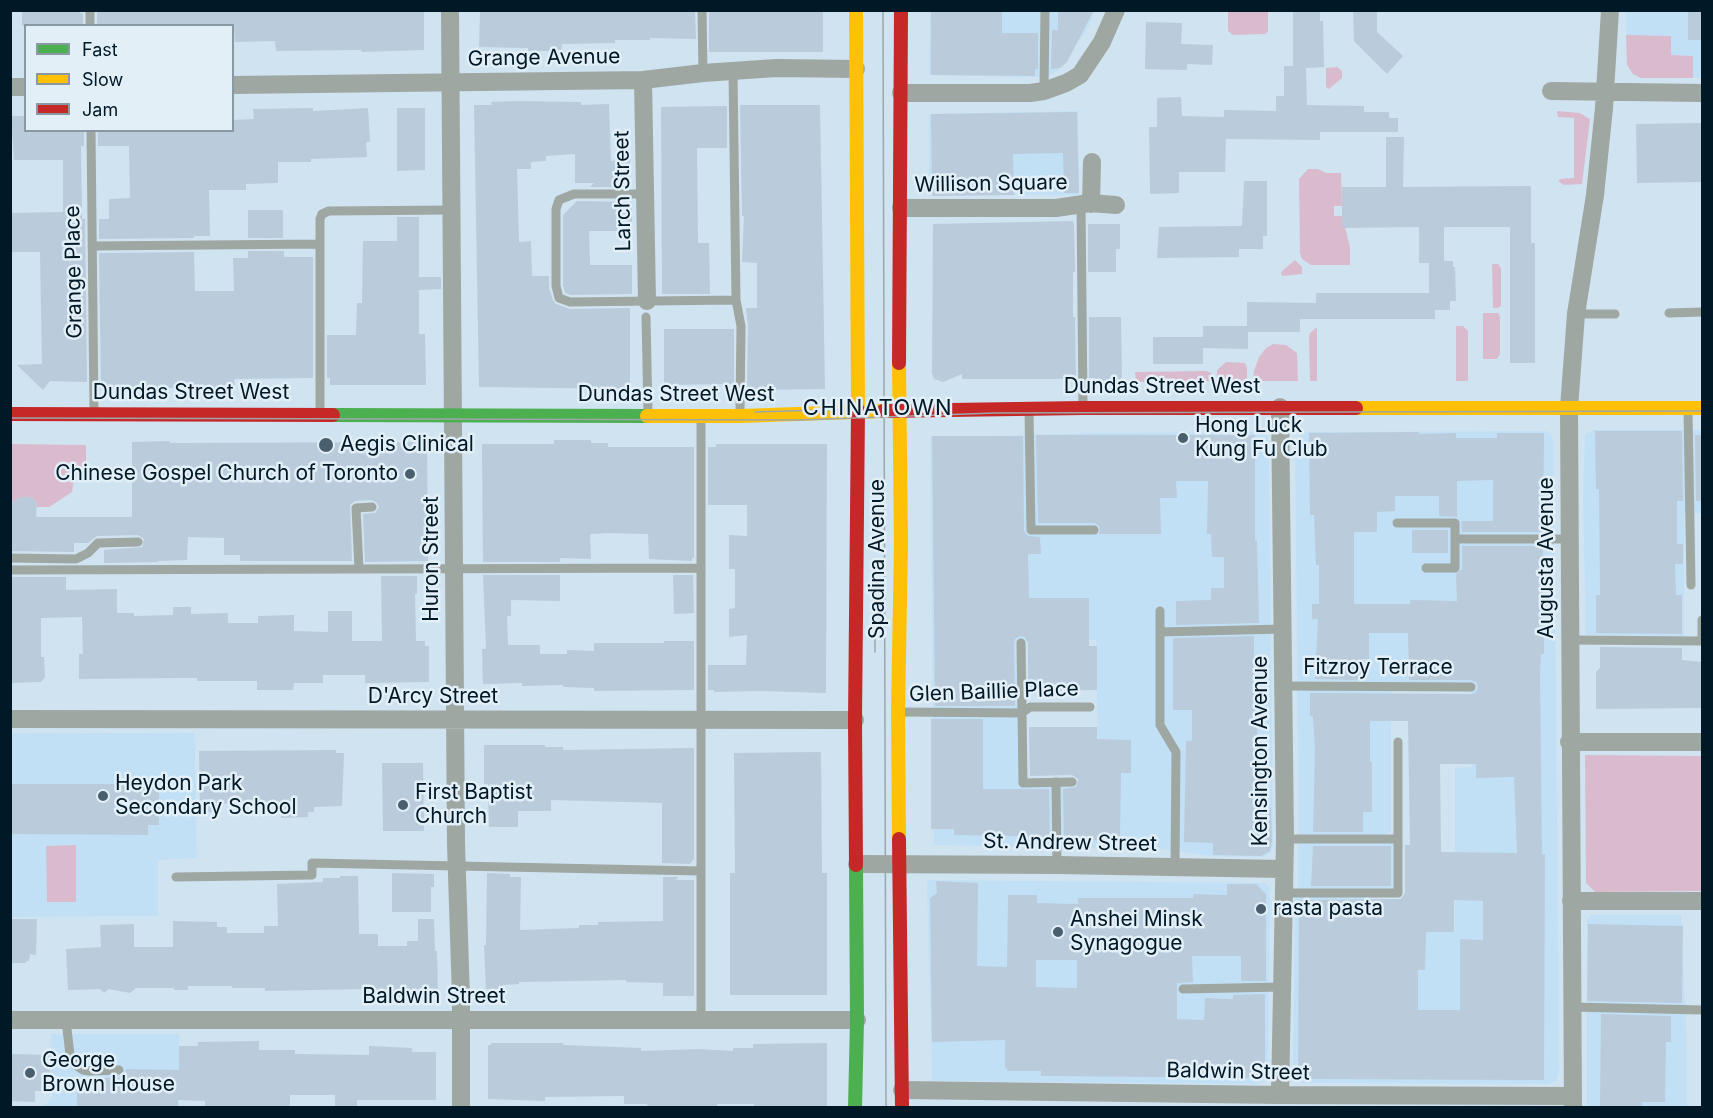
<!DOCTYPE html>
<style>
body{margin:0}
#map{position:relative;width:1713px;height:1118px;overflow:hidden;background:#d0e3f1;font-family:Inter,sans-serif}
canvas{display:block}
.frame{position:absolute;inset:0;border:12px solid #011826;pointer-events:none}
.legend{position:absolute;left:24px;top:24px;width:210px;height:108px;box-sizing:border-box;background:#e3eff7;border:2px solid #8999a3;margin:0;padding:8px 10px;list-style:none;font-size:18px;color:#011826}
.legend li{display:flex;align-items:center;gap:12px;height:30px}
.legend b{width:30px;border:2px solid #8999a3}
</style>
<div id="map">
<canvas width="1713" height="1118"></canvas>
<div class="frame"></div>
<ul class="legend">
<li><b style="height:8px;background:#4caf50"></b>Fast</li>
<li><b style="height:8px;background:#ffc107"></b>Slow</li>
<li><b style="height:8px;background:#c62828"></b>Jam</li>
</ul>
</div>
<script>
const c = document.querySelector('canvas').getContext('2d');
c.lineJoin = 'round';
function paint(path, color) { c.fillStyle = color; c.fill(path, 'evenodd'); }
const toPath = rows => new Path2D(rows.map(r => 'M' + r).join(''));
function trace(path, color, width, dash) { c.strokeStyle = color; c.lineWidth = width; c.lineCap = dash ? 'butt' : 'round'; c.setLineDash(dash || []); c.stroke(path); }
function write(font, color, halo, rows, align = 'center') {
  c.font = font + ' Inter,sans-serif'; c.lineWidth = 5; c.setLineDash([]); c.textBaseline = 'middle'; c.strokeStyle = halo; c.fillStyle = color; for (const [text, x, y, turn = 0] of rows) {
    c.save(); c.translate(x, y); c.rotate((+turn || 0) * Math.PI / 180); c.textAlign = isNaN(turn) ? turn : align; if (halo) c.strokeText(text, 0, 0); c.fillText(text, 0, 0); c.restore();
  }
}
paint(toPath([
 [930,11,1095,11,1089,26,1064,64,1057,71,1047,76,1035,77,929,75],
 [1626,11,1702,11,1702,78,1641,78,1633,74,1627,65],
 [1078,111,1079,195,929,194,929,114],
 [1594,430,1702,430,1702,513,1684,513,1684,636,1586,635,1583,502,1585,434],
 [1547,431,1552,436,1554,448,1553,503,1556,687,1559,1073,1556,1081,1548,1084,1301,1083,1295,1080,1293,1073,1295,896,1364,896,1365,931,1455,931,1455,768,1472,767,1471,689,1391,690,1391,832,1377,837,1299,836,1295,447,1302,432],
 [1264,432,1268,438,1269,472,1273,844,1271,852,1263,857,1210,856,1162,849,934,845,930,438,1096,433],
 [1096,640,1098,781,1027,781,1026,641],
 [10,733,195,733,197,858,158,860,158,916,11,917],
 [1298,842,1393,843,1393,891,1298,891],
 [930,880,1265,883,1269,887,1270,899,1268,1078,1264,1082,1256,1084,932,1081,927,883],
 [1591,915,1681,915,1686,1023,1687,1107,1587,1107,1587,920],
 [51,1034,179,1034,179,1107,42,1108,52,1098]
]), '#c2e0f5');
paint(toPath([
 [1228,11,1268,11,1268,31,1265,34,1233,35,1228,31],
 [1626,35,1671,36,1671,55,1693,56,1693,78,1641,78,1633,74,1627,65],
 [1337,67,1342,71,1342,78,1329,89,1326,87,1326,68],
 [1557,111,1580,113,1590,119,1582,184,1564,185,1558,181,1560,179,1574,178,1574,118,1558,117],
 [1308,169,1318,169,1326,173,1341,173,1342,206,1334,206,1334,216,1342,216,1350,247,1350,265,1311,265,1302,259,1300,253,1299,179],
 [1295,260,1302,267,1302,274,1282,276,1281,272],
 [1492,264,1498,264,1501,268,1501,306,1498,308,1493,308],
 [1483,313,1498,313,1500,316,1500,354,1497,359,1483,359],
 [1456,326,1463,326,1468,331,1468,381,1456,381],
 [1317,327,1317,381,1310,381,1309,337,1310,333],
 [1273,344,1286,345,1297,353,1298,381,1253,381,1254,371,1259,357,1266,348],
 [1226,362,1245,363,1247,368,1247,381,1217,381,1217,370],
 [1206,371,1211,373,1212,381,1136,382,1135,372],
 [11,444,86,445,86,478,74,479,72,492,49,507,37,507,37,503,31,497,20,497,14,502,11,502],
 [1585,755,1702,756,1702,891,1595,892,1586,883],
 [76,845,76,902,47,902,46,846]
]), '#dabbce');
paint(toPath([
 [22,10,80,10,80,13,83,13,83,26,22,26],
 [111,10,424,10,424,50,362,52,361,50,276,51,275,41,235,42,234,26,97,26,97,12,111,12],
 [493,10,695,12,696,39,650,38,650,40,615,40,615,43,562,44,561,50,549,51,528,51,528,48,479,47,480,12],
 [712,10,823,10,823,52,709,52,709,12,712,12],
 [931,10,1002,10,1002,33,1038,33,1038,69,1035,69,1035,76,931,75],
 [1058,10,1094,10,1067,62,1060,68,1051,69,1052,30,1058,30],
 [1293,10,1320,10,1320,21,1323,21,1324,67,1306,68,1307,105,1364,106,1364,112,1389,112,1389,118,1398,118,1398,132,1320,132,1320,140,1226,139,1225,172,1179,172,1179,193,1150,194,1149,127,1157,127,1157,98,1181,97,1182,116,1224,117,1224,110,1276,111,1276,96,1284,96,1284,66,1293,66],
 [1353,10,1377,10,1377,32,1403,56,1387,74,1354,41],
 [1688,12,1702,12,1702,40,1688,40],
 [1146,22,1182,23,1181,44,1213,45,1212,65,1187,64,1187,70,1145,69],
 [517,101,581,102,581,105,609,104,611,161,630,160,630,187,590,187,594,183,575,183,575,154,546,156,546,161,531,162,531,169,517,169,519,242,531,241,532,276,549,276,549,288,553,300,556,304,570,309,630,308,630,389,479,387,474,105,492,105,491,102],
 [740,105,820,105,825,389,747,390,748,326,746,308,757,308,757,263,742,262,744,216,742,216],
 [727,106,727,148,697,148,698,243,709,243,710,294,662,294,661,107],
 [313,108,313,111,368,108,370,142,366,142,367,157,311,159,311,162,278,162,278,183,246,184,246,190,209,190,210,236,194,236,194,238,99,239,99,219,109,219,109,199,130,198,129,146,98,146,98,130,232,130,232,120,254,119,253,109],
 [397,108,425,108,425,170,397,171],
 [1077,112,1079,193,1064,193,1063,153,1013,154,1014,195,932,196,931,114],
 [11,116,26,116,26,130,84,130,84,146,81,146,82,219,85,219,87,382,50,381,43,390,17,365,42,364,40,252,10,252,10,213,63,212,63,160,14,160],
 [1702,123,1702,182,1637,183,1636,124],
 [1386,137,1404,137,1403,187,1531,186,1531,243,1535,243,1535,363,1510,363,1510,227,1444,227,1444,261,1453,261,1453,267,1455,267,1456,301,1450,301,1450,310,1435,310,1435,319,1300,319,1300,332,1248,332,1248,349,1203,348,1203,364,1153,364,1153,337,1203,337,1203,326,1247,326,1247,302,1316,303,1316,293,1429,293,1429,263,1419,263,1419,227,1342,228,1342,187,1386,187],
 [1244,181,1267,181,1267,236,1263,236,1263,249,1239,249,1239,257,1157,258,1159,227,1242,226],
 [577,201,632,202,632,231,589,231,590,265,632,265,632,294,571,295,565,293,563,285,563,215],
 [248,210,283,210,283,238,248,238],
 [397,217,419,217,419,277,441,277,441,289,419,290,419,334,425,334,426,385,330,385,330,378,327,378,327,335,356,335,357,303,362,303,363,241,397,241],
 [1073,221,1074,224,1075,272,1073,272,1073,317,1075,317,1076,379,962,379,962,374,943,382,934,379,932,373,933,224],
 [1088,224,1120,224,1120,249,1116,249,1116,272,1088,272],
 [248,251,284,251,284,257,313,257,313,378,234,379,235,388,101,388,99,253,194,252,195,291,234,291,233,258,248,258],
 [1089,317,1121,317,1122,381,1094,382,1094,378,1089,378],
 [664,329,734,329,734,384,664,385],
 [1595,431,1682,431,1683,501,1677,501,1677,544,1683,544,1683,564,1675,564,1676,595,1682,595,1682,634,1596,633,1596,595,1600,595,1599,489,1596,489],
 [1419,432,1419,434,1456,433,1456,438,1497,438,1497,433,1544,433,1543,532,1462,532,1461,521,1493,521,1493,480,1457,481,1457,517,1439,516,1439,496,1395,496,1395,511,1377,512,1377,532,1354,532,1354,604,1410,604,1410,600,1457,601,1456,574,1462,569,1462,546,1543,546,1544,654,1541,654,1540,673,1542,854,1545,854,1544,1080,1298,1079,1299,900,1401,899,1405,893,1405,845,1410,845,1408,721,1370,721,1370,762,1372,762,1372,812,1363,812,1363,832,1313,832,1315,748,1313,717,1310,716,1310,693,1471,694,1475,693,1478,688,1477,683,1471,680,1409,680,1408,633,1369,633,1369,659,1363,659,1362,680,1315,679,1318,619,1312,619,1312,604,1319,604,1319,565,1316,565,1314,515,1310,515,1309,433],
 [1440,764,1476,764,1476,778,1514,777,1517,853,1441,852],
 [1454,900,1483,901,1483,940,1460,939,1460,1010,1418,1010,1418,970,1425,970,1426,932,1454,932],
 [1036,435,1255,435,1255,541,1257,541,1259,623,1176,625,1176,601,1211,600,1211,588,1224,588,1224,557,1212,557,1211,534,1207,534,1208,481,1176,481,1177,498,1160,498,1161,534,1099,534,1100,527,1095,523,1038,523],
 [1695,435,1702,435,1702,501,1696,501],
 [932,436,1023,436,1024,531,1028,536,1040,537,1041,554,1028,554,1029,598,1089,598,1089,646,1097,646,1097,690,1028,691,1028,643,1025,637,1020,636,1015,639,1014,643,1015,706,935,706],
 [554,440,591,440,591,443,608,443,608,447,694,447,694,558,692,558,692,561,649,559,648,534,608,533,590,534,591,559,560,558,560,562,483,562,482,444,554,444],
 [170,441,170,443,188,443,427,442,428,561,365,562,363,514,375,513,379,507,377,503,372,500,355,501,350,505,352,561,240,561,240,555,224,555,224,538,188,537,187,560,158,561,158,562,104,563,104,550,142,547,144,539,138,535,97,536,88,543,74,543,74,552,10,551,10,505,20,497,31,497,37,503,36,517,132,517,132,442],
 [716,444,827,444,826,693,761,691,714,692,714,690,708,690,708,665,746,665,747,635,729,637,729,609,735,608,735,569,729,569,729,535,747,536,747,505,708,505,708,447,716,447],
 [1412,530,1448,530,1448,553,1412,553],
 [483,575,560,575,560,601,511,600,511,616,507,616,508,645,540,645,540,654,567,654,567,650,594,651,594,643,664,643,664,641,694,641,694,690,594,691,594,688,563,687,563,685,522,686,522,683,483,684,482,649,486,649],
 [673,575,693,575,694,613,674,614],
 [381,576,417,576,417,594,415,594,416,641,425,641,425,646,429,646,429,682,365,683,365,675,323,675,323,683,294,683,293,690,257,690,257,681,197,681,197,678,179,678,79,679,79,654,83,654,82,617,41,618,41,657,44,657,45,677,41,682,10,683,10,577,66,577,66,590,117,589,117,613,134,613,134,616,173,615,173,607,191,607,191,614,228,613,228,623,258,623,258,616,294,615,294,631,328,632,328,611,352,611,352,641,382,641],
 [1254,636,1254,698,1257,698,1258,807,1271,808,1272,842,1270,851,1261,856,1213,855,1213,843,1184,842,1186,741,1192,741,1192,710,1173,710,1173,638],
 [1600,647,1682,648,1682,660,1702,662,1702,708,1596,709,1596,672,1600,668],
 [931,719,983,719,983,789,1049,789,1050,837,954,835,954,829,931,829],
 [1029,727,1097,727,1097,739,1131,740,1131,773,1121,773,1120,841,1064,839,1063,789,1076,787,1078,779,1072,775,1030,776],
 [484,745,545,745,545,747,563,747,563,750,694,748,694,859,690,864,662,863,662,803,551,800,551,811,518,811,518,827,489,827,488,784,484,784],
 [336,750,336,753,344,753,342,806,314,807,314,812,308,812,308,817,281,818,281,802,214,804,214,812,200,812,199,751],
 [821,752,822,873,827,873,827,995,730,995,730,873,735,873,734,753],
 [382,763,423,763,424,831,383,831],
 [10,784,159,784,159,825,148,825,148,835,10,834],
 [1313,846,1391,846,1391,886,1311,886],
 [392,873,434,874,434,887,431,887,431,912,392,912],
 [487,873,510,874,510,877,521,877,520,930,579,928,579,925,598,925,598,922,663,921,663,877,678,877,676,880,694,880,694,996,663,996,663,983,626,982,626,980,519,982,519,984,503,985,503,989,486,989,484,945,486,945],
 [340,876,358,876,359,934,378,934,378,946,407,946,407,941,418,941,418,919,434,919,435,951,437,951,438,997,391,997,391,992,362,992,362,989,265,991,265,988,232,988,232,986,188,986,188,990,174,990,174,988,136,988,130,993,109,989,104,993,100,989,68,990,66,949,101,947,100,925,134,924,134,947,173,947,173,921,217,922,217,927,227,927,227,933,264,933,264,926,278,926,277,884,323,882,323,878,340,878],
 [936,881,978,883,977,966,1007,967,1008,895,1037,895,1037,903,1078,904,1078,898,1193,898,1194,894,1227,895,1227,884,1256,884,1266,894,1266,981,1241,981,1241,956,1192,956,1193,982,1177,983,1177,1019,1204,1020,1205,998,1233,999,1233,995,1265,994,1265,1078,1041,1076,1041,1071,1007,1071,1007,1068,1005,1068,1005,1040,932,1042,930,898,937,893],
 [1036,960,1077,960,1077,988,1036,987],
 [10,919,37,919,36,955,30,954,29,961,26,961,26,963,10,963],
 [1588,924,1683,926,1682,1003,1587,1001],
 [1601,1014,1671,1016,1671,1042,1666,1042,1665,1102,1642,1102,1642,1107,1600,1107],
 [259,1041,259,1050,295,1050,295,1054,369,1055,369,1046,412,1048,412,1052,436,1052,436,1100,357,1100,357,1106,335,1106,335,1095,290,1095,290,1106,205,1107,205,1101,178,1100,178,1107,77,1107,77,1092,98,1092,99,1078,126,1078,126,1069,179,1070,179,1046,198,1046,198,1042],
 [491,1043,563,1043,563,1045,641,1048,641,1051,699,1049,733,1051,733,1048,753,1048,753,1044,827,1043,827,1107,754,1107,754,1104,717,1104,717,1106,650,1107,646,1104,624,1104,624,1096,545,1097,545,1101,488,1099,488,1045,491,1045],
 [10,1054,51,1055,50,1091,35,1091,35,1102,10,1101]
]), '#bacbdc');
trace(toPath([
 [90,10,90,26],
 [702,10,703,73],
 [733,71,736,300,741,326,740,413],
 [1044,91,1045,10],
 [91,130,94,412],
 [645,194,574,194,559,200,556,209,556,286,559,298,570,302,736,300],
 [1081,204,1083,406],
 [92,246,320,244],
 [1669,313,1702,312],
 [1576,314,1615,314],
 [646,317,648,413],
 [1688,410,1691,585],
 [1029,411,1031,530,1094,530],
 [320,413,320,219,322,214,329,211,451,210],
 [701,418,701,1019],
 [1397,523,1455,523,1455,539,1569,539],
 [10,558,76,559,88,553,98,543,138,542],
 [1426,568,1455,568,1455,539],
 [359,569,356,508,372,507],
 [10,570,701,568],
 [1160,611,1160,725,1176,752,1175,867],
 [1160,632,1283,629],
 [1570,640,1702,641],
 [1702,641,1702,620],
 [1021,643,1023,783,1072,782],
 [1284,686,1471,687],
 [900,712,1022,713,1030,707,1090,707],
 [1056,782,1057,865],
 [1285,839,1398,839],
 [176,877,312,875,312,863,700,871],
 [1283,893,1398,893,1398,742],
 [1183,989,1282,987],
 [1572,1007,1702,1010],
 [66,1020,70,1055,74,1064,83,1070,89,1071,119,1070]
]), '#9fa7a3', 9);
trace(toPath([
 [450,10,456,844,461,998,461,1108],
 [643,80,647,301],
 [232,85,643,80,703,73,776,68,856,69],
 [10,87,26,87],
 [1551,91,1702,93],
 [901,93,1030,93,1044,91,1066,83,1080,75,1102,42,1116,10],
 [1091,204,1092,162],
 [901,208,1056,208,1090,203,1116,205],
 [10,719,855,720],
 [1569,742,1702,742],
 [857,864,1057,865,1283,869],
 [1571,901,1702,901],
 [10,1020,857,1020],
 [902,1090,1280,1095,1573,1096],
 [1280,1095,1285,839,1280,407],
 [1573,1108,1569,408,1576,314,1595,195,1604,108,1610,10]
]), '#9fa7a3', 18);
trace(toPath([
 [333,415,647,416],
 [856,865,857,1020],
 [855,1108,857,1020]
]), '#4caf50', 14);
trace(toPath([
 [856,10,858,410],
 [1356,408,1702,408],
 [647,416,740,416,883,411],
 [899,839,898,712,901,544,899,363]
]), '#ffc107', 14);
trace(toPath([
 [899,363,901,10],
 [883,411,1083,408,1356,408],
 [10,414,333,415],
 [899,839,902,1108],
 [856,865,855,720,858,410]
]), '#c62828', 14);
trace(toPath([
 [883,10,886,1108],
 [755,412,854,409],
 [10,418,799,420,994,413,1702,411],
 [875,568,875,652]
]), '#9da7aa', 1.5);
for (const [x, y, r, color] of [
 [1183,438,6,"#495f6d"],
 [326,445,8,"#495f6d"],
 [410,474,6,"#495f6d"],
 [103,796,6,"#495f6d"],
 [403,805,6,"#495f6d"],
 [1261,909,6,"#495f6d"],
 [1058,932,6,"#495f6d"],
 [30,1073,6,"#495f6d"]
]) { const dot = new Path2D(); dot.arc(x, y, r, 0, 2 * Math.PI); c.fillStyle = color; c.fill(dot); trace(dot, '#e3eff7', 2); }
write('21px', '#011826', '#e3eff7', [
 ["Grange Avenue",544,58,-1],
 ["Willison Square",991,184,-1],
 ["Larch Street",623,191,-91],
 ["Grange Place",74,272,-91],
 ["Dundas Street West",1162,387],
 ["Dundas Street West",191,393],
 ["Dundas Street West",676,395],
 ["Augusta Avenue",1547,558,-90],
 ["Huron Street",432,559,-90],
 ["Spadina Avenue",878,559,-90],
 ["Fitzroy Terrace",1378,668],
 ["Glen Baillie Place",994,692,-2],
 ["D'Arcy Street",433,697],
 ["Kensington Avenue",1261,751,-90],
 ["St. Andrew Street",1070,843,1],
 ["Baldwin Street",434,997],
 ["Baldwin Street",1238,1072,1]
]);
write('21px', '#011826', '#e3eff7', [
 ["Hong Luck",1195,426],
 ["Kung Fu Club",1195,450],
 ["Aegis Clinical",340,445],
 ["Chinese Gospel Church of Toronto",398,474,"right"],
 ["Heydon Park",115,784],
 ["Secondary School",115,808],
 ["First Baptist",415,793],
 ["Church",415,817],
 ["rasta pasta",1273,909],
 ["Anshei Minsk",1070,920],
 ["Synagogue",1070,944],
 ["George",42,1061],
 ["Brown House",42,1085]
], 'left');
c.letterSpacing = '1.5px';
write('22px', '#011826', '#e3eff7', [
 ["CHINATOWN",878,408]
]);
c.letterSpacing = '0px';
</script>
